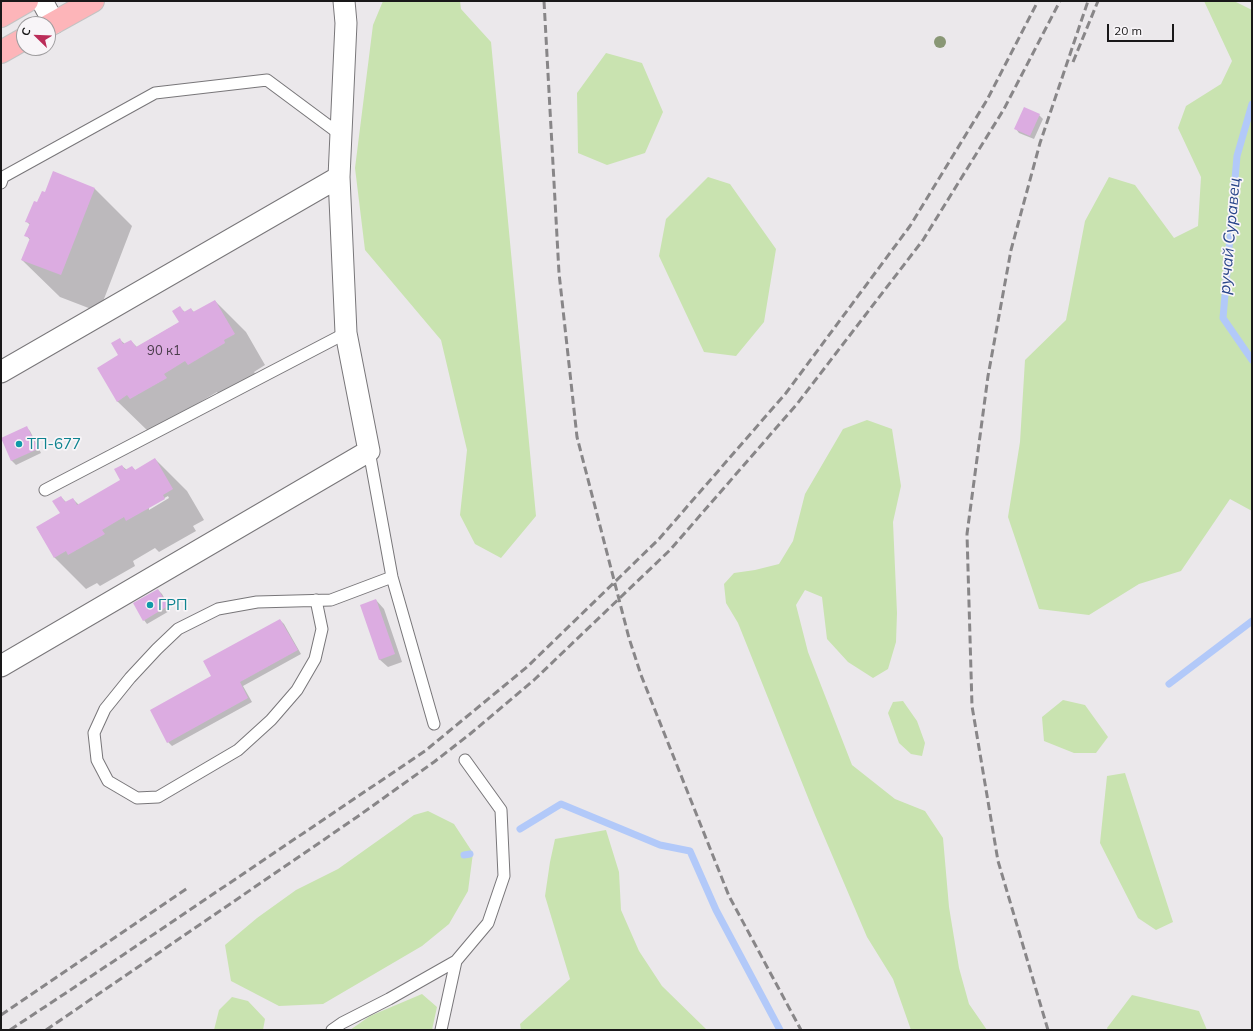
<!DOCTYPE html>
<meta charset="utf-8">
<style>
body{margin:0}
#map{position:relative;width:1253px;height:1031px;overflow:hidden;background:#ebe8eb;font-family:Mulish,sans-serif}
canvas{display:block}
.frame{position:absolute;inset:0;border:2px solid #191819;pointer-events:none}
.north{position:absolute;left:16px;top:16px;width:40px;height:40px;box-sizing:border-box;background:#f8f5f8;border:1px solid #9f9d9f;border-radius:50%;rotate:293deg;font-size:11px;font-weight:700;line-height:16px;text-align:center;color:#191819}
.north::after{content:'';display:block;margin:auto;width:14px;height:18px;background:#bb2c59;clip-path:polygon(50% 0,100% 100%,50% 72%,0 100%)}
.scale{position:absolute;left:1107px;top:24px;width:67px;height:18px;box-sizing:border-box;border:2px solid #191819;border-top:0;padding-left:5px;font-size:12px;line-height:14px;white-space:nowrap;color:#191819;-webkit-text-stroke:3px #f8f5f8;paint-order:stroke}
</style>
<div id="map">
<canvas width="1253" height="1031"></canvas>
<div class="frame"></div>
<div class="north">С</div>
<div class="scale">20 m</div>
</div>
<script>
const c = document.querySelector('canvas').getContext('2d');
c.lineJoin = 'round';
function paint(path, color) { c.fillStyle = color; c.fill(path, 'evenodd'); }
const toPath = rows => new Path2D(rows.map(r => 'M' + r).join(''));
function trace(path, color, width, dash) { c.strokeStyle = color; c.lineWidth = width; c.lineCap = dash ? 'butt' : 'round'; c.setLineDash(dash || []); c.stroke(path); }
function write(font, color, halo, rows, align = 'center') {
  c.font = font + ' Mulish,sans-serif'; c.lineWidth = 3.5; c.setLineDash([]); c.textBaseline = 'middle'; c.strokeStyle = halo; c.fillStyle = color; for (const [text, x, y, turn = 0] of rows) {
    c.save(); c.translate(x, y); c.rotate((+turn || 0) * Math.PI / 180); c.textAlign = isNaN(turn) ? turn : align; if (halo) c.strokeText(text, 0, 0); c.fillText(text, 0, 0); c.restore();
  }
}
paint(toPath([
 [383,1,460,1,461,9,491,42,536,516,501,558,475,544,460,515,467,450,441,340,365,250,355,168,373,25],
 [1204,1,1234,1,1252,10,1252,511,1230,499,1181,571,1139,584,1089,615,1039,609,1008,517,1020,442,1025,360,1066,320,1085,221,1109,177,1135,185,1174,238,1198,226,1201,177,1178,128,1186,106,1221,84,1232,61],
 [606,53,642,63,663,112,645,153,607,165,578,153,577,93],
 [708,177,730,184,776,249,764,322,736,356,704,352,659,256,666,219],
 [867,420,892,429,901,486,893,522,897,613,896,642,888,669,873,678,848,662,827,639,822,597,805,590,796,605,808,652,852,765,895,799,925,811,943,838,949,907,959,968,969,1004,987,1030,911,1030,893,979,867,937,815,815,738,623,726,603,724,584,734,573,755,570,779,564,793,541,805,494,843,429],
 [1063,700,1085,705,1108,737,1096,753,1074,753,1044,741,1042,717],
 [903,701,917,721,925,743,922,756,911,754,899,743,888,713,893,702],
 [1125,773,1173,922,1156,930,1138,918,1100,843,1107,776],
 [428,811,454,824,473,853,468,891,449,924,422,946,323,1004,279,1006,231,981,225,945,257,918,296,890,338,869,414,815],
 [606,830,619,872,621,910,639,951,662,986,707,1030,521,1030,520,1024,570,979,545,896,550,862,555,839],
 [422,994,437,1007,432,1030,350,1030,370,1016],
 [1132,995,1199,1011,1207,1030,1108,1030,1107,1028],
 [232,997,248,1001,265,1019,263,1030,214,1030,219,1010]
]), '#c9e3b0');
paint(toPath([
 [1039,115,1043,119,1034,139,1019,133,1016,129],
 [54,172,95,189,132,226,99,312,60,297,22,260,30,240,26,235,30,225,26,221,46,193],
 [215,301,246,332,265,365,254,372,256,375,220,396,217,392,195,405,197,409,149,432,117,401,119,339,125,344,131,341,137,347,180,322,180,308,185,312,191,309,195,313],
 [26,427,30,431,41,453,16,465,12,461,2,439],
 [155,459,187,491,204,520,193,526,196,531,159,552,155,548,133,561,135,566,100,586,97,583,86,589,55,558,37,528,61,514,61,497,67,503,73,499,79,505,122,480,122,466,127,470,132,467,136,471],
 [168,496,169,498,149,510,149,507],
 [158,590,162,594,171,610,147,624,144,620],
 [376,600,384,609,402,662,388,667,379,659],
 [280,620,284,624,301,654,243,686,252,702,172,746,168,742,213,677]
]), '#0003');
trace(toPath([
 [1252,104,1237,156,1223,318,1252,360],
 [1169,684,1252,621],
 [520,829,561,804,660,845,690,851,716,910,780,1030],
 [464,855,470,854]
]), '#b2c9f9', 7);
paint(toPath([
 [1024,107,1040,114,1030,136,1014,129],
 [53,171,95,188,61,275,21,260,30,238,24,236,30,223,25,222,34,201,37,202,42,191,45,192],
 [215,300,235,334,224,340,225,343,188,365,185,361,164,374,167,378,130,399,127,395,117,402,97,368,118,355,111,343,120,338,123,344,131,340,136,347,179,322,172,311,180,306,184,312,191,308,193,312],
 [27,426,38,449,11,461,1,438],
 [155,458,173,489,163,495,165,499,126,521,124,517,102,530,105,534,68,555,66,551,54,558,36,527,60,513,52,501,61,496,65,502,73,498,77,505,120,480,114,469,122,465,125,470,132,466,135,470],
 [158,589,168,606,143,621,133,603],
 [376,599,395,654,379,660,360,605],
 [280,619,298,650,240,682,248,698,167,743,150,710,211,676,203,661]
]), '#dcace1');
const lane = toPath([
 [1,183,3,177,155,93,267,80,341,135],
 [369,451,392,577,434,724],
 [45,490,346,333],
 [316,600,322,629,315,659,297,690,271,720,238,750,158,797,137,798,108,781,97,760,94,733,105,709,130,678,157,649,178,629,218,609,257,602,331,600,392,577],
 [332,1030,342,1023,389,999,456,961,488,923,504,876,501,810,465,760],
 [441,1030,456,961]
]);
const street = toPath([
 [42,1,54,23],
 [1,372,339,177],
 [1,666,369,451,346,333,339,177,346,23,344,1]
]);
const primary = toPath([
 [1,16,27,1],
 [48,26,93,1],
 [1,52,24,39]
]);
trace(lane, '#787679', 13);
trace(street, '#787679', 23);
trace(primary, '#c3c3c3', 24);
trace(lane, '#fff', 11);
trace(street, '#fff', 21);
trace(primary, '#fdb5b9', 22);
trace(toPath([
 [544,1,559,273,577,437,629,638,641,675,729,896,801,1030],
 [1073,62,1098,1],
 [1,1015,189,887],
 [10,1030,123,955,425,751,527,667,659,539,786,393,910,226,987,100,1038,1],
 [46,1030,357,817,434,762,470,734,534,680,670,550,797,404,923,240,1004,109,1060,1],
 [1048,1030,998,861,972,706,967,534,988,376,1011,250,1040,143,1088,1]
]), '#888688', 3, [8, 4]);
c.fillStyle = '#899775';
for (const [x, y] of [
 [940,42]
]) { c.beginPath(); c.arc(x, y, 6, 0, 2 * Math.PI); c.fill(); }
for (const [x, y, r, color] of [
 [19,444,4,"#0f9aa8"],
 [150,605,4,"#0f9aa8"]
]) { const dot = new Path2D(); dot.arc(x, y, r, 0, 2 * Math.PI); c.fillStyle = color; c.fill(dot); trace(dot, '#f8f5f8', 1.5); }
write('13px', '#4a3d4b', null, [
 ["90 к1",164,351]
]);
write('15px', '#0d838f', '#f8f5f8', [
 ["ТП-677",27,444],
 ["ГРП",158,605]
], 'left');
write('italic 16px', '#274489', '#f8f5f8', [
 ["ручай Суравец",1230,236,-85]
]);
</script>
